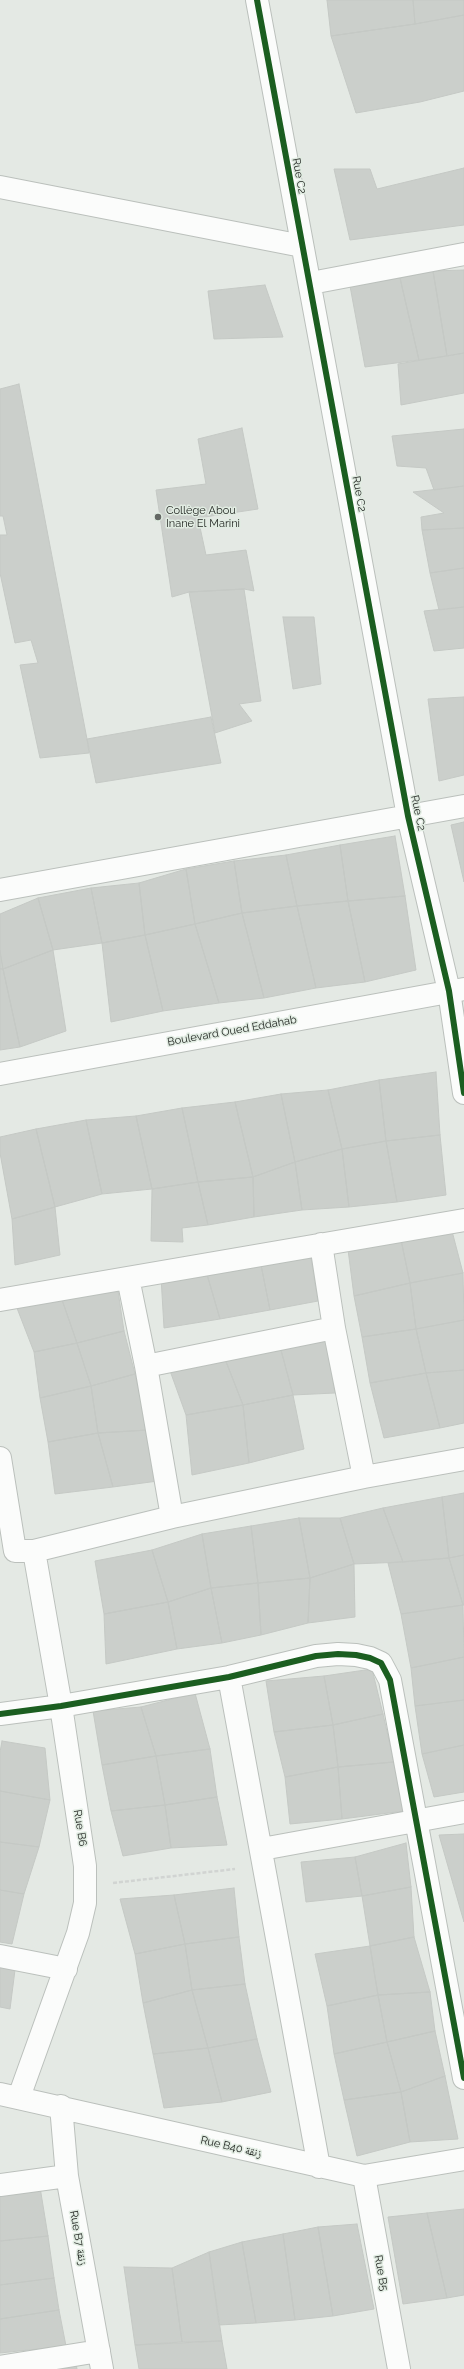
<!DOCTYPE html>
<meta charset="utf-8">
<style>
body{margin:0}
canvas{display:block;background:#e4e9e4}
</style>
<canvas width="464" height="2369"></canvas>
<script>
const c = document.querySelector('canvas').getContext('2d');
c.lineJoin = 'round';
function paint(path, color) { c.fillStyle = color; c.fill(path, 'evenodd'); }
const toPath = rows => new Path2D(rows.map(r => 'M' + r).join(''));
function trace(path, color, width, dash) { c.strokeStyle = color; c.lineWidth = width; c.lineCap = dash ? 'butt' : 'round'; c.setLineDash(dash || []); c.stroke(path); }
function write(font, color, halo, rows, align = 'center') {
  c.font = font + ' Raleway,"Noto Naskh Arabic",sans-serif'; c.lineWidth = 3; c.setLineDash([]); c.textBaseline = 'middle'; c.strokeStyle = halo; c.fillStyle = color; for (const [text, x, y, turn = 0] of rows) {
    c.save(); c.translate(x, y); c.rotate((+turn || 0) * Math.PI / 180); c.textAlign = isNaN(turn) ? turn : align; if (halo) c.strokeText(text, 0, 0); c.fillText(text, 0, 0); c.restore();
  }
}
const building = toPath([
 [327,0,413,0,415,24,331,36,327,0],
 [413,0,464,0,464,15,415,24,413,0],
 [464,15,464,91,420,102,356,113,331,36,415,24,464,15],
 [464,168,464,225,350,240,334,169,370,169,377,189,464,168],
 [464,270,464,353,447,356,433,271,464,270],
 [433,271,447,356,419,360,400,278,433,271],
 [400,278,419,360,365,367,350,286,400,278],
 [265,285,283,337,214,339,208,291,265,285],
 [464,353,464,393,401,405,398,364,464,353],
 [19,384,87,739,89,753,40,758,20,665,38,663,31,640,15,643,0,573,0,535,7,535,3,516,0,516,0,389,19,384],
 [242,428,258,509,198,518,206,555,246,550,254,591,244,589,189,592,172,597,156,490,206,484,198,439,242,428],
 [464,429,464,486,434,490,426,468,397,466,392,436,464,429],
 [464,486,464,528,422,530,421,517,444,513,413,492,464,486],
 [464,528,464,568,430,573,422,530,464,528],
 [464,568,464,607,439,610,430,573,464,568],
 [244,589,261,701,239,704,252,721,215,733,189,592,244,589],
 [464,607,464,648,434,651,424,611,464,607],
 [283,617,314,617,321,684,293,689,283,617],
 [464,697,464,775,439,781,428,699,464,697],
 [211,717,221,763,96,783,87,739,211,717],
 [464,822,464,882,451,825,464,822],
 [395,836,405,896,348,901,340,845,395,836],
 [340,845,348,901,297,906,286,855,340,845],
 [286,855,297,906,242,913,234,861,286,855],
 [234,861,242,913,195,924,186,869,234,861],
 [186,869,195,924,145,935,139,883,186,869],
 [139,883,145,935,102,943,91,888,139,883],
 [91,888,102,943,53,950,38,898,91,888],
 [405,896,416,970,365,982,348,901,405,896],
 [38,898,53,950,3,969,0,951,0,914,38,898],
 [348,901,365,982,316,988,297,906,348,901],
 [297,906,316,988,264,998,242,913,297,906],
 [242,913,264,998,219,1003,195,924,242,913],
 [195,924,219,1003,163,1011,145,935,195,924],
 [145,935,163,1011,111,1022,102,943,145,935],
 [53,950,66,1031,20,1047,3,969,53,950],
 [0,951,3,969,0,969,0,951],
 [0,969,3,969,20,1047,0,1050,0,969],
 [436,1072,440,1135,386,1141,379,1080,436,1072],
 [379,1080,386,1141,342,1149,328,1090,379,1080],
 [328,1090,342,1149,295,1162,281,1094,328,1090],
 [281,1094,295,1162,253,1177,235,1102,281,1094],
 [235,1102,253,1177,198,1182,182,1108,235,1102],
 [182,1108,198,1182,152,1189,136,1116,182,1108],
 [136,1116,152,1189,102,1194,86,1120,136,1116],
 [86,1120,102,1194,55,1207,36,1129,86,1120],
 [36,1129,55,1207,12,1219,0,1153,0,1137,36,1129],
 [440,1135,446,1195,397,1202,386,1141,440,1135],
 [386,1141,397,1202,349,1207,342,1149,386,1141],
 [342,1149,349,1207,302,1210,295,1162,342,1149],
 [295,1162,302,1210,254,1217,253,1177,295,1162],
 [253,1177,254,1217,208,1225,198,1182,253,1177],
 [198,1182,208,1225,182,1228,183,1242,151,1241,152,1189,198,1182],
 [55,1207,60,1255,15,1265,12,1219,55,1207],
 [452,1231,463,1273,410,1283,400,1235,452,1231],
 [400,1235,410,1283,354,1296,347,1242,400,1235],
 [311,1258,318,1301,270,1310,261,1265,311,1258],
 [261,1265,270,1310,220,1319,206,1271,261,1265],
 [206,1271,220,1319,164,1328,161,1277,206,1271],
 [463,1273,464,1320,416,1329,410,1283,463,1273],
 [410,1283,416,1329,362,1337,354,1296,410,1283],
 [117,1284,124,1331,77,1343,60,1294,117,1284],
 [60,1294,77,1343,34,1352,15,1303,60,1294],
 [464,1320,464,1370,426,1373,416,1329,464,1320],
 [416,1329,426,1373,370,1383,362,1337,416,1329],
 [124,1331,135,1374,91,1386,77,1343,124,1331],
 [326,1339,335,1393,293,1395,281,1350,326,1339],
 [77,1343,91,1386,40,1398,34,1352,77,1343],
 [281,1350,293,1395,243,1405,225,1359,281,1350],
 [225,1359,243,1405,186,1415,169,1368,225,1359],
 [464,1370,464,1423,440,1428,426,1373,464,1370],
 [426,1373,440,1428,384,1438,370,1383,426,1373],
 [135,1374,148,1430,98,1433,91,1386,135,1374],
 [91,1386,98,1433,48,1442,40,1398,91,1386],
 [293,1395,304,1449,249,1463,243,1405,293,1395],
 [243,1405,249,1463,192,1475,186,1415,243,1405],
 [148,1430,158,1481,113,1487,98,1433,148,1430],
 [98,1433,113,1487,55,1494,48,1442,98,1433],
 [464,1493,464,1555,449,1558,442,1497,464,1493],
 [442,1497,449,1558,403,1562,383,1508,442,1497],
 [383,1508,403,1562,354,1564,340,1518,383,1508],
 [299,1518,310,1578,258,1583,251,1526,299,1518],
 [299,1518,340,1518,354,1564,310,1578,299,1518],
 [251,1526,258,1583,211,1588,202,1534,251,1526],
 [202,1534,211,1588,168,1602,152,1550,202,1534],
 [152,1550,168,1602,104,1614,95,1561,152,1550],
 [464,1555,464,1605,463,1605,449,1558,464,1555],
 [449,1558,463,1605,401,1614,388,1563,449,1558],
 [354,1564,355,1617,308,1623,310,1578,354,1564],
 [310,1578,308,1623,261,1635,258,1583,310,1578],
 [258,1583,261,1635,222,1643,211,1588,258,1583],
 [211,1588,222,1643,177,1649,168,1602,211,1588],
 [168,1602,177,1649,106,1664,104,1614,168,1602],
 [463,1605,464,1657,411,1668,401,1614,463,1605],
 [464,1657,464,1700,415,1706,411,1668,464,1657],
 [372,1669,383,1714,333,1725,324,1676,372,1669],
 [324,1676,333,1725,274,1732,266,1681,324,1676],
 [195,1693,210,1749,156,1756,141,1707,195,1693],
 [464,1700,464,1745,422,1754,415,1706,464,1700],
 [141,1707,156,1756,102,1765,93,1711,141,1707],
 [383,1714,394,1762,338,1767,333,1725,383,1714],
 [333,1725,338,1767,285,1777,274,1732,333,1725],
 [2,1741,45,1748,50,1800,0,1791,0,1752,2,1741],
 [464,1745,464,1792,434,1797,422,1754,464,1745],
 [210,1749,217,1797,165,1805,156,1756,210,1749],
 [156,1756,165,1805,111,1811,102,1765,156,1756],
 [394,1762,404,1811,342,1819,338,1767,394,1762],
 [338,1767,342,1819,290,1824,285,1777,338,1767],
 [0,1791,50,1800,39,1847,0,1842,0,1791],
 [217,1797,227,1845,171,1848,165,1805,217,1797],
 [165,1805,171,1848,123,1856,111,1811,165,1805],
 [464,1834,464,1922,439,1835,464,1834],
 [0,1842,39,1847,24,1894,0,1890,0,1842],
 [406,1843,411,1887,362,1896,355,1857,406,1843],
 [355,1857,362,1896,306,1902,301,1862,355,1857],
 [411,1887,414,1937,370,1946,362,1896,411,1887],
 [234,1888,239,1937,185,1944,174,1895,234,1888],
 [0,1890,24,1894,12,1944,0,1942,0,1890],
 [174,1895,185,1944,135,1954,120,1899,174,1895],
 [239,1937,245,1984,192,1990,185,1944,239,1937],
 [414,1937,430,1992,378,1995,370,1946,414,1937],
 [185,1944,192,1990,143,2003,135,1954,185,1944],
 [370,1946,378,1995,327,2006,315,1954,370,1946],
 [0,1967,15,1970,10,2009,0,2007,0,1967],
 [245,1984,257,2039,208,2048,192,1990,245,1984],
 [192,1990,208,2048,153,2054,143,2003,192,1990],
 [430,1992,435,2031,387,2042,378,1995,430,1992],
 [378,1995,387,2042,334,2054,327,2006,378,1995],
 [435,2031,445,2076,401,2092,387,2042,435,2031],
 [257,2039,271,2092,222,2102,208,2048,257,2039],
 [387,2042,401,2092,344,2100,334,2054,387,2042],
 [208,2048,222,2102,164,2108,153,2054,208,2048],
 [445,2076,458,2139,410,2142,401,2092,445,2076],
 [401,2092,410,2142,357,2156,344,2100,401,2092],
 [40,2187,48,2236,0,2241,0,2193,40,2187],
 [464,2209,464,2295,447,2298,427,2213,464,2209],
 [427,2213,447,2298,403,2304,388,2217,427,2213],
 [357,2224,374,2309,333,2316,318,2227,357,2224],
 [318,2227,333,2316,295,2320,283,2234,318,2227],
 [283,2234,295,2320,256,2323,242,2242,283,2234],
 [48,2236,54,2278,0,2285,0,2241,48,2236],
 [242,2242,256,2323,219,2325,209,2252,242,2242],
 [209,2252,222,2341,182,2342,172,2268,209,2252],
 [124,2267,172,2268,182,2342,135,2345,124,2267],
 [54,2278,59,2310,0,2319,0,2285,54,2278],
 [59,2310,66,2346,0,2353,0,2319,59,2310],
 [222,2341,227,2369,139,2369,135,2345,222,2341],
 [76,2364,77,2369,35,2369,76,2364]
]);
paint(building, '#cbcfcb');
trace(building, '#c5c9c5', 1);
const minor = toPath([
 [257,0,408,816,449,991,464,1093],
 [0,187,302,246],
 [311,283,464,254],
 [0,890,464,806],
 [0,1074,464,989],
 [321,1244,334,1328,364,1477],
 [128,1278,146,1366,172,1517],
 [0,1300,464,1220],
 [146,1366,334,1328],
 [0,1458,15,1551,34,1551,172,1517,364,1477,464,1459],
 [229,1677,319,2167],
 [0,1714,61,1706,229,1677,316,1656,338,1654,356,1655,370,1658,381,1663,390,1680,464,2078],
 [262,1849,464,1812],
 [0,1956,66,1969],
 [0,2094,364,2176,464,2159],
 [19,2097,78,1933,85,1903,85,1866,61,1706,34,1551],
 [61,2106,67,2176,102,2369],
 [364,2176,399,2369],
 [0,2185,67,2176],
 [0,2367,99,2351]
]);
trace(minor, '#bbc0bc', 24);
trace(toPath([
 [113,1883,235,1869]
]), '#d1d4d2', 2.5, [4, 2]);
trace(minor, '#fbfcfb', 22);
trace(toPath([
 [257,0,408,816,449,991,464,1093],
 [0,1714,61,1706,229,1677,316,1656,338,1654,356,1655,370,1658,381,1663,390,1680,464,2078]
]), '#1b5e20', 6);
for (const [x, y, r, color] of [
 [158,517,4,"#646864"]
]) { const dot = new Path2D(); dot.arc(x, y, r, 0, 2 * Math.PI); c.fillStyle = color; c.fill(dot); trace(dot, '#e1ece2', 1.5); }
write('11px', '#1f231f', '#e1ece2', [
 ["Rue C2",299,176,80],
 ["Rue C2",359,494,80],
 ["Rue C2",418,813,78],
 ["Boulevard Oued Eddahab",232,1031,-10],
 ["Rue B6",80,1828,81],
 ["Rue B40 زنقة",231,2147,13],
 ["Rue B7 زنقة",78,2238,80],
 ["Rue B5",381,2273,80]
]);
write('11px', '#1f231f', '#e1ece2', [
 ["Collège Abou",166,511],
 ["Inane El Marini",166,524]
], 'left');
</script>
